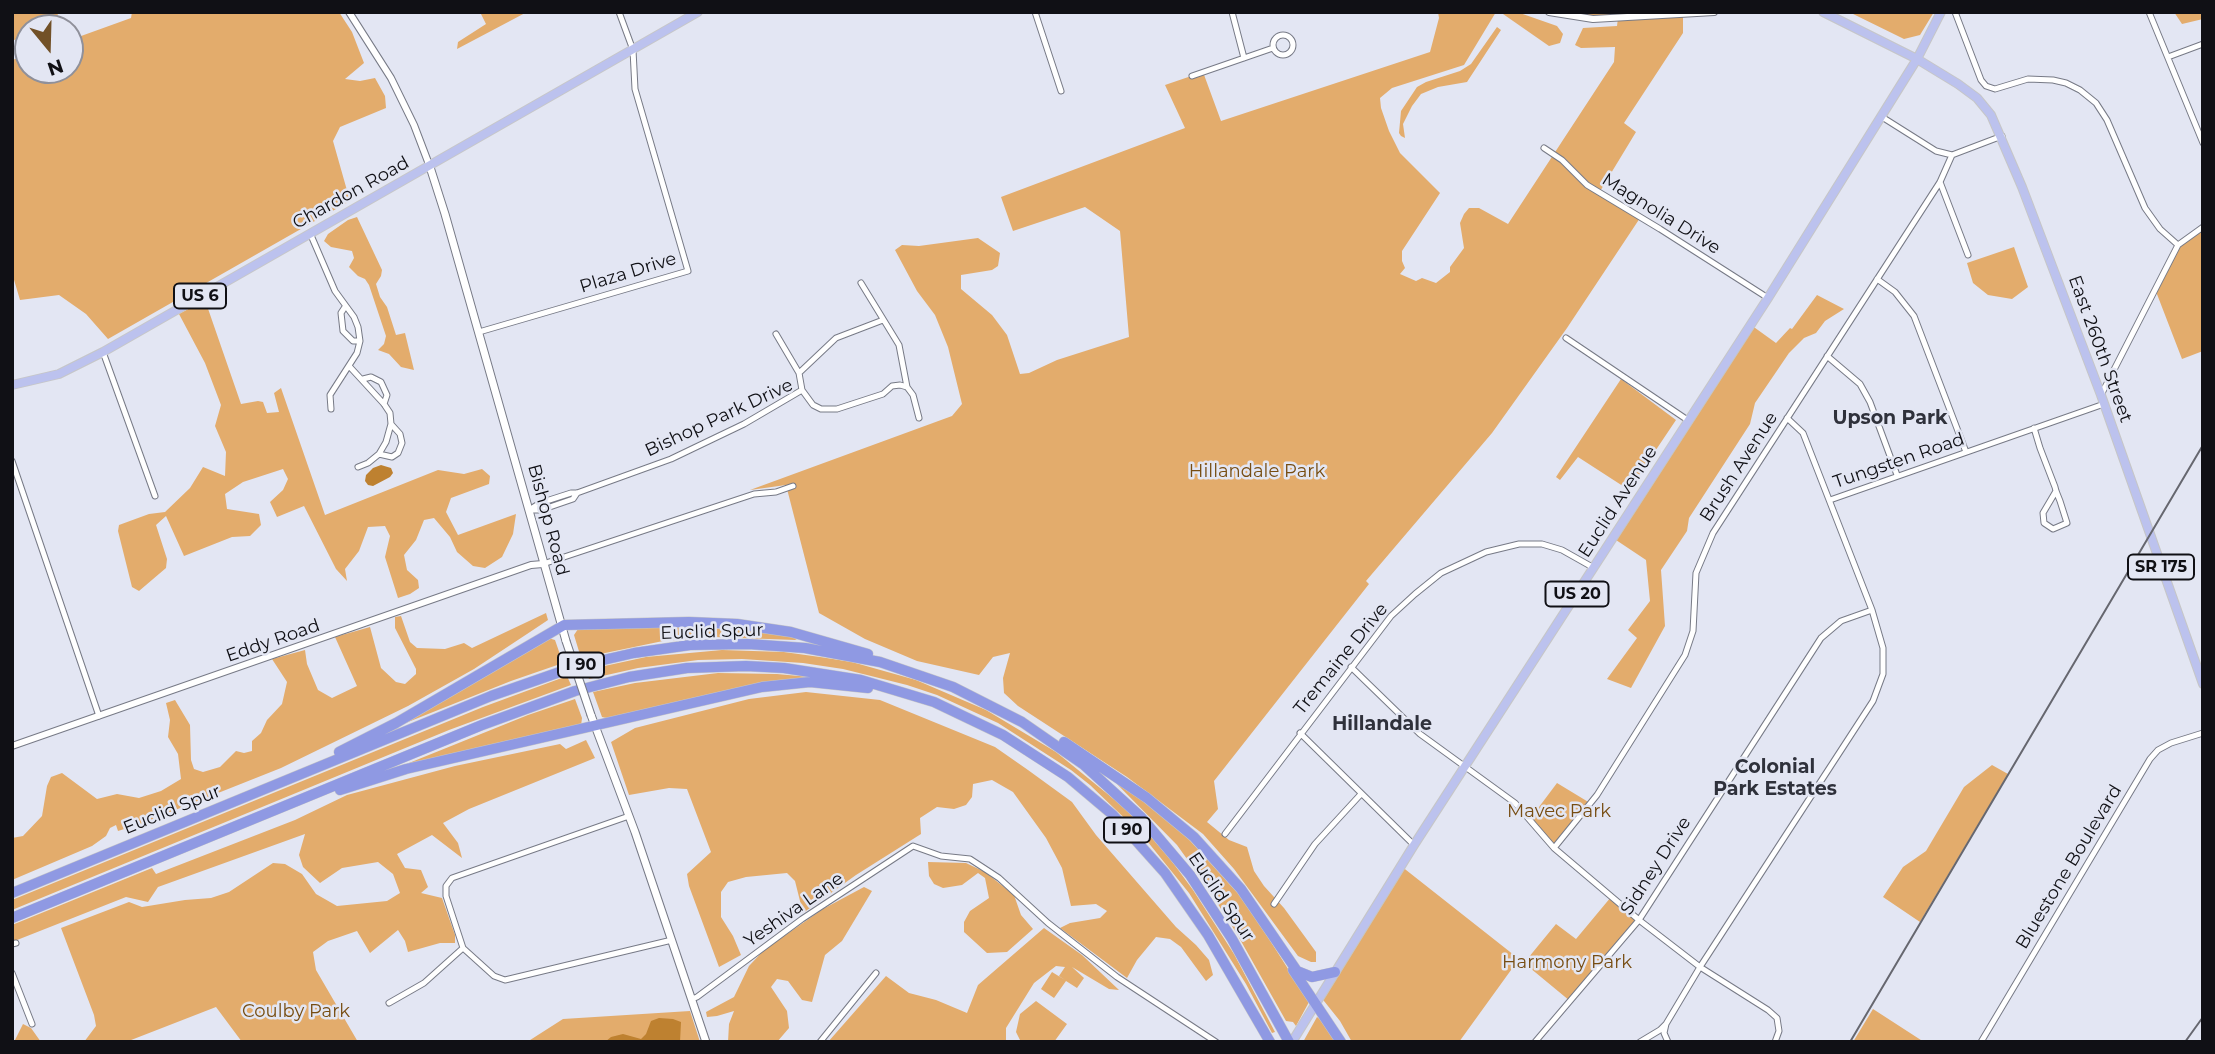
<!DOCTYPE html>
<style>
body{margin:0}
#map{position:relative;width:2215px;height:1054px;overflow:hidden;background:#e3e6f3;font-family:Montserrat,sans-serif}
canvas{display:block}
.frame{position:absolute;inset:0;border:14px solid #101015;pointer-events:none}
.north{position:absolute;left:14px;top:14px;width:70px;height:70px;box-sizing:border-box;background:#e3e6f3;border:2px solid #8f909a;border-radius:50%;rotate:161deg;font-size:19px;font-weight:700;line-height:28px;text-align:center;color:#101015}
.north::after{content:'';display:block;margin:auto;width:24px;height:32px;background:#725128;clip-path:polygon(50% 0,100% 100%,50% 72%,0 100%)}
</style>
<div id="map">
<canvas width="2215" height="1054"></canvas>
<div class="frame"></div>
<div class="north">N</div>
</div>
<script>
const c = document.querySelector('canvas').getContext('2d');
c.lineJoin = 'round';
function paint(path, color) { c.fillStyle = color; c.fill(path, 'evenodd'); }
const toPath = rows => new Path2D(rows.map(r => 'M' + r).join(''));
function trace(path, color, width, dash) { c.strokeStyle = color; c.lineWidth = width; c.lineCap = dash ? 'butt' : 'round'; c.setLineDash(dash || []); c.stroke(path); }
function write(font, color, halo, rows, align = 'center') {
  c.font = font + ' Montserrat,sans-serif'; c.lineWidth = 5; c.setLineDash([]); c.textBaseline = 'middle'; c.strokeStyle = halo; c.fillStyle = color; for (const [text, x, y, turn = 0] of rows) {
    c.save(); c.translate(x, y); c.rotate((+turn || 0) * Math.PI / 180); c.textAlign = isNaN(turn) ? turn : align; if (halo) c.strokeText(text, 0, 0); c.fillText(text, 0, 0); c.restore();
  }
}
paint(toPath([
 [12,12,58,12,57,21,41,28,28,28,28,34,12,41],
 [132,12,339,12,352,32,364,63,345,79,360,81,375,78,385,96,386,108,340,127,333,141,350,201,108,339,86,314,59,295,20,300,12,273,12,60,28,55,28,70,70,70,70,40,131,18],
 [480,12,527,12,457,49,458,42,486,24],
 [1438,12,1496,12,1464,65,1392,88,1380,98,1381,108,1389,131,1400,153,1440,193,1402,251,1402,261,1405,268,1400,274,1416,281,1422,278,1436,283,1450,272,1450,267,1464,248,1460,223,1464,214,1469,208,1479,208,1508,224,1614,62,1615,47,1581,48,1575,45,1583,28,1617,26,1618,18,1549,12,1714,12,1683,14,1683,33,1624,123,1636,132,1599,193,1640,218,1567,328,1492,433,1366,581,1369,584,1214,781,1218,809,1207,822,1229,840,1247,847,1254,871,1264,886,1284,908,1316,952,1316,962,1311,962,1298,956,1234,869,1203,834,1127,777,1018,706,1004,693,1003,678,1010,653,993,657,979,675,917,661,865,639,819,613,786,485,750,490,952,416,962,404,948,347,935,315,917,291,895,250,902,245,919,246,978,238,1000,253,998,266,992,270,961,275,961,289,992,315,1007,335,1020,374,1029,373,1057,360,1129,337,1120,231,1085,207,1013,231,1001,197,1185,128,1165,85,1203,72,1221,121,1430,52,1439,18],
 [1504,12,1517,12,1557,26,1563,34,1560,43,1549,46,1503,14],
 [1849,12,1934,12,1920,35,1904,39],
 [2174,12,2203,12,2203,19,2182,24],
 [1497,27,1501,30,1467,82,1438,87,1421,94,1412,106,1403,124,1405,138,1401,136,1399,133,1401,111,1417,87,1426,82,1460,71,1471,64],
 [357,217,382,270,381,276,376,284,380,297,387,307,396,335,405,333,414,370,401,367,389,354,378,350,384,344,386,336,369,285,365,279,358,276,349,267,354,258,352,251,331,247,324,241,328,234,348,220],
 [2203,227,2203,351,2182,359,2155,289,2178,245],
 [2014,247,2028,287,2012,299,1988,295,1973,283,1967,263],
 [1817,295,1844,309,1825,321,1816,333,1804,338,1789,353,1755,403,1750,424,1689,518,1687,531,1661,570,1665,626,1631,688,1607,679,1637,638,1628,630,1650,601,1646,560,1613,538,1751,325,1776,343,1790,328,1792,329],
 [205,300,241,404,258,401,263,402,267,413,279,412,274,393,281,388,325,515,438,470,464,474,482,469,490,476,489,484,451,498,446,512,458,535,516,514,513,534,502,557,485,568,473,566,457,552,450,537,434,518,424,520,416,540,404,555,407,570,418,580,419,588,410,594,398,598,385,557,390,536,385,526,368,527,359,551,345,569,347,581,336,569,304,506,277,517,270,502,283,490,288,479,283,469,243,482,225,494,227,509,259,514,261,525,250,536,232,537,184,556,166,516,156,525,167,559,166,568,139,591,132,587,118,531,119,525,149,514,165,512,190,488,203,467,225,476,226,452,215,426,221,405,205,363,179,314],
 [1621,379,1676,420,1629,490,1578,457,1560,480,1556,477],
 [546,613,548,620,527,634,474,669,408,706,281,768,140,824,118,831,116,825,110,828,106,836,92,846,12,880,12,838,23,836,42,816,47,786,51,777,62,773,97,799,117,794,139,798,161,791,181,779,178,754,168,737,170,720,166,703,175,700,190,725,191,760,194,769,203,772,220,767,236,751,244,753,252,751,252,741,261,733,267,720,282,704,287,682,272,659,305,650,307,664,318,690,332,698,357,686,335,637,370,627,381,668,396,682,405,684,416,674,416,669,395,628,395,617,401,616,410,642,417,648,445,649,464,643,472,648],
 [691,627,786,633,799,638,795,640,714,637,663,641,581,658,574,635,578,629],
 [548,638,555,640,563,663,511,681,398,726],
 [722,650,784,652,820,657,852,662,916,680,986,710,1056,752,1126,809,1168,856,1193,890,1234,954,1275,1032,1272,1033,1246,984,1189,893,1143,836,1090,785,1071,770,998,723,937,695,907,685,843,669,803,663,742,659,698,660,638,668,589,679,586,670,646,657],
 [718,673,777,674,810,677,610,719,602,717,593,692,635,683],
 [567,676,571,685,449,730,12,910,12,900,483,707],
 [806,692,880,700,995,747,1028,770,1072,802,1096,835,1176,927,1196,945,1209,960,1213,975,1206,981,1181,947,1170,939,1156,937,1137,960,1127,978,1060,928,1070,923,1100,918,1107,911,1096,904,1071,906,1062,868,1046,838,1013,792,992,780,973,784,972,797,966,805,954,809,937,807,920,818,921,834,856,875,803,913,795,881,787,873,746,877,728,882,721,892,721,917,733,936,741,955,719,967,689,886,687,874,711,852,687,789,669,788,629,795,611,742,635,728,749,699],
 [575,699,582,718,581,726,404,765,528,715],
 [586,740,595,758,469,809,443,823,458,843,462,858,432,835,397,854,405,868,421,870,428,887,421,893,442,898,455,935,455,943,440,943,408,952,405,941,398,930,370,953,357,931,328,941,313,952,316,970,358,1042,242,1042,216,1007,126,1042,84,1042,96,1026,94,1015,61,928,129,902,142,907,185,900,211,898,229,892,273,863,285,864,302,874,316,894,337,906,387,901,400,893,393,874,378,862,342,868,320,883,303,867,299,855,305,834,158,887,148,902,126,897,12,942,12,925,152,868,156,874,295,820,347,795,455,766,560,744,566,749],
 [1992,765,2008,774,1920,922,1883,897,1903,867,1926,851,1964,787],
 [1113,780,1162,814,1184,834,1245,901,1309,1002,1296,1026,1293,1022,1286,1021,1237,934,1207,887,1177,845],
 [1557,783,1590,803,1554,848,1530,819],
 [928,862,966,863,985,872,1014,895,1021,915,1033,929,1007,952,987,953,964,932,964,922,970,911,989,898,985,878,978,873,962,885,943,888,934,884,929,876],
 [1401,866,1519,959,1459,1042,1352,1042,1340,1021,1320,996],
 [864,887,872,891,842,941,825,955,812,1002,802,1000,788,981,777,979,771,987,787,1011,789,1028,777,1042,728,1042,729,1024,734,1011,717,1016,707,1017,706,1012,734,997,749,966,764,950,823,909],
 [1611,897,1639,920,1570,1001,1524,963,1556,924,1576,939],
 [1044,928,1082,955,1119,990,1109,989,1072,967,1084,978,1077,988,1066,981,1054,998,1041,989,1052,972,1065,980,1059,976,1065,967,1056,966,1034,983,1006,1028,1006,1042,828,1042,886,976,909,993,936,1000,967,1013,978,985],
 [1036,1001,1067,1024,1054,1042,1021,1042,1016,1032,1020,1014],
 [1873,1009,1924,1042,1853,1042],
 [690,1011,700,1042,527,1042,563,1019],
 [1317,1017,1321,1020,1336,1042,1303,1042],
 [23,1024,31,1028,41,1042,14,1042]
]), '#e3ac6c');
paint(toPath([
 [381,465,391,468,393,473,390,477,373,486,368,485,365,481,366,475,373,468],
 [659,1018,673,1019,681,1022,680,1042,605,1042,611,1037,623,1034,641,1039,646,1034,651,1021]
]), '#be8130');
const minor = toPath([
 [1035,12,1061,91],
 [1232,12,1244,58],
 [1955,12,1981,80,1986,86,1995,89,2028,79,2053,80,2066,83,2080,90,2096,103,2107,120,2145,208,2160,229,2178,245],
 [2149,12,2203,143],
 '1273 45a10 10 0 1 1 20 0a10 10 0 1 1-20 0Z',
 [2168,57,2203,44],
 [1192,76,1273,48],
 [1882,117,1936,151,1952,155],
 [1544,148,1562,160,1587,185,1660,229,1768,298],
 [1940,182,1968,255],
 [310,233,335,291,354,317,358,327,360,341,357,353,330,395,331,409],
 [1877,279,1895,292,1914,316,1966,452],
 [861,283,899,345,907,387],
 [345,307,341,313,343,331,353,341,360,341],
 [479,332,688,271,635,89,633,50,619,12],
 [776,334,799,373,802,390],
 [1566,338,1689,421],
 [103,352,155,496],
 [1827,356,1860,384,1870,402,1897,475],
 [349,366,384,404,390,413,391,424,386,442,379,454,368,463,358,467],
 [799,373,836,338,883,320],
 [363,379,371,377,381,382,387,395,384,404],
 [2101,395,2178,245,2203,227],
 [2034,428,2040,448,2055,487,2056,491,2060,501,2067,523,2053,529,2044,523,2043,513,2056,491],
 [379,454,392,457,398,453,402,443,400,434,391,424],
 [12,461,99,716],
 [1830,500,2104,404],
 [529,510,540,503,571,493,577,493,671,459,744,424,802,390,813,405,821,409,837,409,883,394,892,386,900,385,907,387,913,395,919,418],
 [529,510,541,510,573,499,577,493],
 [543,564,754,494,776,492,793,486],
 [1351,667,1420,734,1515,803,1554,848,1639,920,1700,967,1768,1010,1777,1018,1779,1031,1775,1042],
 [1300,733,1414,845],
 [629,816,452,878,446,886,446,896,463,948,494,976,505,980,672,940],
 [1225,834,1391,616,1415,594,1441,573,1486,552,1519,544,1542,544,1562,550,1594,568],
 [1554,848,1597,795,1685,655,1693,631,1696,573,1713,533,1940,182,1952,155,2002,136],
 [1274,904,1315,844,1361,794],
 [12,944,16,943],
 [12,973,32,1024],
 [692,999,697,997,802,919,913,846,941,856,970,859,999,878,1048,923,1117,977,1216,1042],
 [389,1003,424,983,463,948],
 [1666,1024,1664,1033,1668,1042],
 [820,1042,876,973],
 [1535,1042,1639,920,1821,638,1841,621,1872,610],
 [1640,1042,1660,1030,1666,1024,1700,967,1873,701,1883,674,1883,648,1872,610,1803,433,1787,418],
 [1981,1042,2150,759,2158,750,2171,743,2203,733]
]);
const tertiary = toPath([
 [349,12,391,78,414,125,430,167],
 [1549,12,1593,19,1714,12],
 [12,746,531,565,543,564]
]);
const secondary = toPath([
 [430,167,445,214,566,641],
 [591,715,635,832,706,1042]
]);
const primary = toPath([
 [1823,12,1917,59,1958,84,1977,98,1991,115,2022,187,2101,395,2203,684],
 [12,385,59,374,103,352,698,12],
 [1292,1042,1414,845,1768,298,1917,59,1941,12]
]);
const motorway = toPath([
 [1064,742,1147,798,1194,837,1241,889,1297,971,1312,977,1335,972],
 [339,752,396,723,564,625,689,622,737,624,791,632,868,654],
 [340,790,406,769,762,687,810,682,868,688],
 [12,893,491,696,577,666,634,653,690,645,748,644,805,648,880,662,953,687,1022,722,1084,765,1141,817,1190,875,1232,939,1289,1042],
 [12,918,482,725,575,691,629,677,687,668,746,666,784,668,861,680,934,702,1003,735,1068,777,1113,815,1165,873,1208,935,1270,1042],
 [1293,970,1341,1042]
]);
trace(minor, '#777a86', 7);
trace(tertiary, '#777a86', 8);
trace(secondary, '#777a86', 9);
trace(primary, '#c6c6c7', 10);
trace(motorway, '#c6c6c7', 11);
trace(minor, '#fff', 5);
trace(tertiary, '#fff', 6);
trace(secondary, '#fff', 7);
trace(primary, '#bcc2ee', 8);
trace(motorway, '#8f99e3', 10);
trace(toPath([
 [1850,1042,2203,445],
 [2185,1042,2203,1017]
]), '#66676f', 2);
const secondaryBridge = toPath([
 [566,641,591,715]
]);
trace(secondaryBridge, '#777a86', 9, []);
trace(secondaryBridge, '#fff', 7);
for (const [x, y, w] of [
 [200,296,52],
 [2161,567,66],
 [1577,594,63],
 [581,665,46],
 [1127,830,46]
]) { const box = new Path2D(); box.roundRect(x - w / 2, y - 12.5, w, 25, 5); c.fillStyle = '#e3e6f3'; c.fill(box); trace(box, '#101015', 2); }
write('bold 16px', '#101015', null, [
 ["US 6",200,296],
 ["SR 175",2161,567],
 ["US 20",1577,594],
 ["I 90",581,665],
 ["I 90",1127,830]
]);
write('18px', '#101015', '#e3e6f3', [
 ["Chardon Road",351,193,-29],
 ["Magnolia Drive",1661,214,32],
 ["Plaza Drive",628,273,-17],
 ["East 260th Street",2100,349,70],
 ["Bishop Park Drive",719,418,-25],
 ["Tungsten Road",1899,461,-19],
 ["Brush Avenue",1739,467,-57],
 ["Euclid Avenue",1618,502,-57],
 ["Bishop Road",548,520,75],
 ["Euclid Spur",712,632,-2],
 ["Eddy Road",273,641,-19],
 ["Tremaine Drive",1341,659,-51],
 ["Euclid Spur",172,810,-22],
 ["Sidney Drive",1656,866,-57],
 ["Bluestone Boulevard",2069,867,-59],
 ["Euclid Spur",1221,897,56],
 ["Yeshiva Lane",794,910,-35]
]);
write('18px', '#774d12', '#e3e6f3', [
 ["Hillandale Park",1257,472],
 ["Mavec Park",1559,812],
 ["Harmony Park",1567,963],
 ["Coulby Park",296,1012]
]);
write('bold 19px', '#2f313b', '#e3e6f3', [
 ["Upson Park",1890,418],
 ["Hillandale",1382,724],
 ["Colonial",1775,767],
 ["Park Estates",1775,789]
]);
</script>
